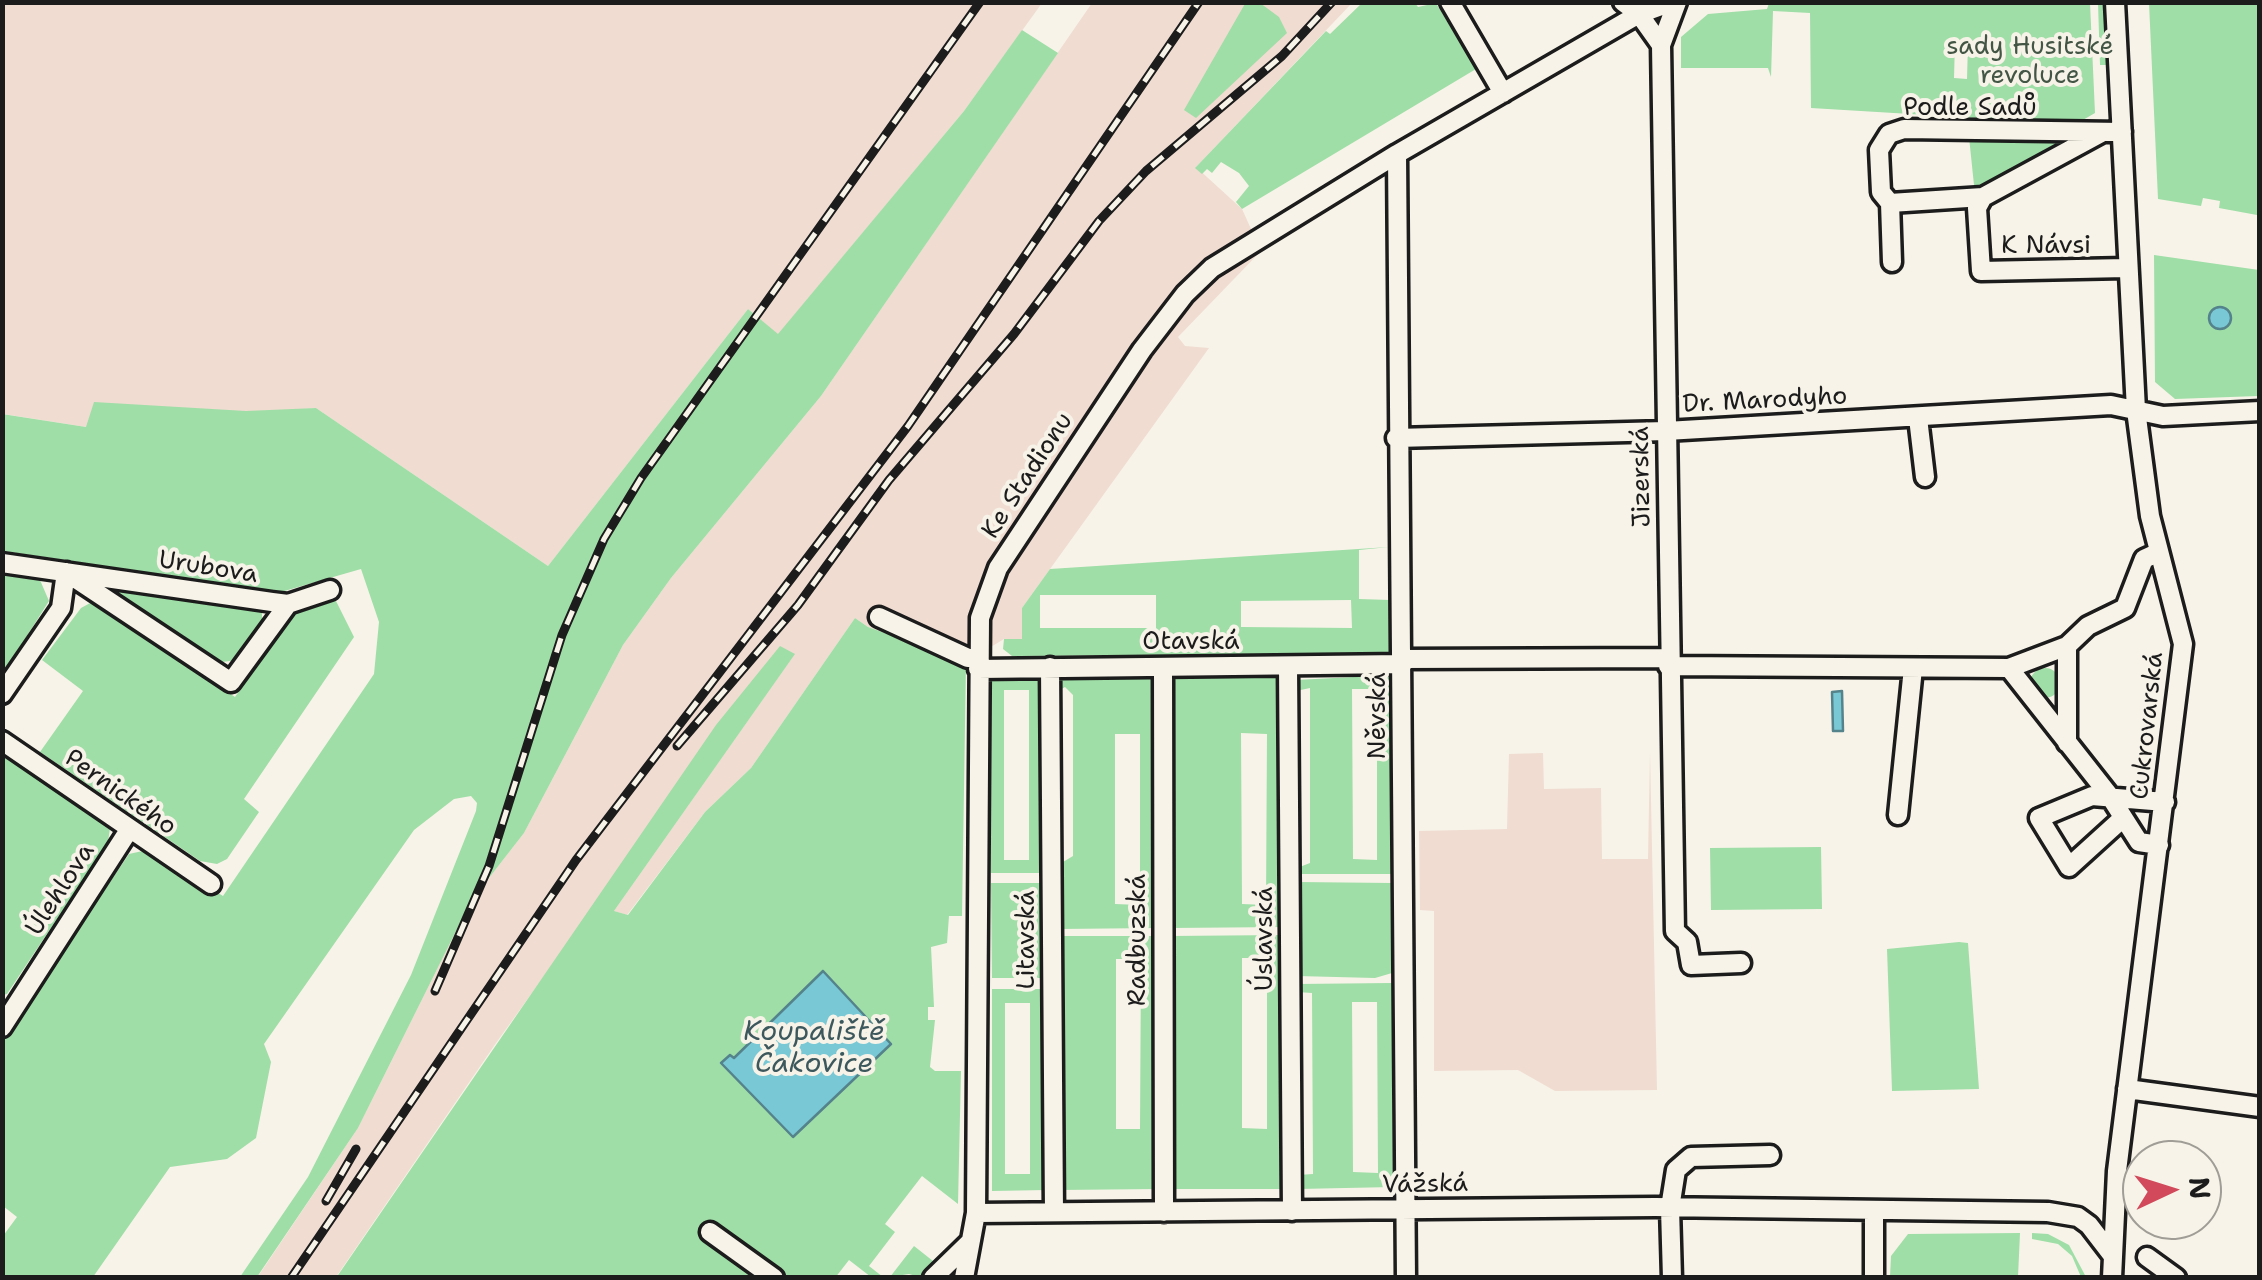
<!DOCTYPE html>
<meta charset="utf-8">
<style>
body{margin:0}
#map{position:relative;width:2262px;height:1280px;overflow:hidden;background:#f7f3e8;font-family:"Shantell Sans",sans-serif}
canvas{display:block}
.frame{position:absolute;inset:0;border:5px solid #1c1c1c;pointer-events:none}
.north{position:absolute;left:2122px;top:1140px;width:100px;height:100px;box-sizing:border-box;background:#f7f3e8;border:2px solid #9f9d96;border-radius:50%;rotate:86deg;font-size:28px;font-weight:700;line-height:40px;text-align:center;color:#1c1c1c}
.north::after{content:'';display:block;margin:auto;width:35px;height:45px;background:#d1495b;clip-path:polygon(50% 0,100% 100%,50% 72%,0 100%)}
</style>
<div id="map">
<canvas width="2262" height="1280"></canvas>
<div class="frame"></div>
<div class="north">N</div>
</div>
<script>
const c = document.querySelector('canvas').getContext('2d');
c.lineJoin = 'round';
function paint(path, color) { c.fillStyle = color; c.fill(path, 'evenodd'); }
const toPath = rows => new Path2D(rows.map(r => 'M' + r).join(''));
function trace(path, color, width, dash) { c.strokeStyle = color; c.lineWidth = width; c.lineCap = dash ? 'butt' : 'round'; c.setLineDash(dash || []); c.stroke(path); }
function write(font, color, halo, rows, align = 'center') {
  c.font = font + ' "Shantell Sans",sans-serif'; c.lineWidth = 8; c.setLineDash([]); c.textBaseline = 'middle'; c.strokeStyle = halo; c.fillStyle = color; for (const [text, x, y, turn = 0] of rows) {
    c.save(); c.translate(x, y); c.rotate((+turn || 0) * Math.PI / 180); c.textAlign = isNaN(turn) ? turn : align; if (halo) c.strokeText(text, 0, 0); c.fillText(text, 0, 0); c.restore();
  }
}
paint(toPath([
 [2,3,1042,3,964,111,778,335,748,309,548,566,316,408,86,427,3,414],
 [1092,3,1352,3,1196,167,1242,209,1261,251,1178,337,1185,346,1209,348,1022,608,1022,639,1004,639,966,662,868,627,855,618,751,768,705,812,627,915,614,911,794,655,780,647,496,1043,336,1277,257,1278,358,1128,471,901,524,833,623,645,671,578,821,396],
 [1650,752,1657,1090,1555,1091,1518,1070,1434,1071,1434,911,1420,910,1419,831,1507,829,1509,754,1543,753,1544,789,1601,788,1602,859,1648,859]
]), '#f0dcd1');
paint(toPath([
 [1246,2,1260,3,1279,17,1287,33,1196,118,1184,110],
 [1362,3,1415,3,1418,7,1436,3,1476,69,1242,209,1236,202,1249,186,1239,173,1221,162,1212,173,1207,169,1202,174,1195,168,1326,31,1330,34],
 [1769,3,2090,3,2095,113,2076,124,1811,108,1810,13,1773,11,1771,77,1768,68,1681,68,1681,37,1708,14,1767,9],
 [1955,42,1968,43,1967,79,1954,78],
 [2098,3,2105,3,2107,65,2100,65],
 [2149,3,2259,3,2257,215,2219,208,2220,201,2203,198,2201,206,2158,199],
 [1022,30,1058,53,821,396,671,578,623,645,524,833,471,901,358,1128,257,1277,240,1277,308,1177,411,975,476,811,477,803,471,796,454,799,414,830,264,1044,271,1062,256,1138,227,1159,170,1167,93,1277,3,1277,3,1236,17,1217,3,1206,3,1039,129,854,147,850,223,896,374,674,379,622,361,569,281,592,3,551,2,414,86,427,94,402,246,411,316,408,548,566,748,309,778,334,964,111],
 [1969,137,2067,137,2069,142,1980,189,1974,185],
 [2154,255,2259,270,2258,396,2175,399,2155,382],
 [1389,547,1359,550,1359,599,1390,600,1391,654,1012,656,1003,649,1004,639,1022,639,1022,608,1050,569],
 [1040,595,1156,595,1156,628,1040,628],
 [1351,600,1352,628,1241,627,1241,601],
 [3,575,40,580,49,601,3,674],
 [119,585,252,604,262,612,262,627,238,660,214,663,115,596,113,589],
 [335,599,354,637,244,799,259,812,227,859,217,864,200,861,40,752,83,691,42,660,81,608,92,602,235,697,296,608],
 [855,618,868,627,966,662,962,916,949,916,947,943,931,947,934,1007,928,1007,928,1020,935,1020,930,1067,935,1071,961,1071,958,1204,922,1176,885,1224,895,1232,869,1266,883,1277,871,1277,849,1260,835,1278,336,1278,716,725,780,646,795,654,614,911,628,915,705,812,751,768],
 '2030 683a15 15 0 1 1 30 0a15 15 0 1 1-30 0Z',
 [1391,675,1392,874,1297,874,1297,868,1310,863,1310,688,1296,691,1296,680],
 [1352,689,1377,689,1377,860,1353,859],
 [1156,676,1157,928,1058,929,1058,865,1073,856,1073,695,1065,687,1058,691,1058,683,1061,677],
 [1115,734,1140,734,1140,905,1115,904],
 [1174,676,1283,676,1284,927,1170,928],
 [1241,733,1267,734,1266,905,1242,904],
 [990,677,1044,677,1045,873,991,873],
 [1004,690,1029,690,1029,860,1004,860],
 [2,752,106,819,110,828,108,842,7,994,3,995],
 [1821,847,1822,909,1711,910,1710,848],
 [1297,882,1392,883,1392,973,1375,978,1297,976],
 [991,883,1045,883,1046,978,992,978],
 [1284,935,1285,1189,1170,1189,1170,936],
 [1242,958,1267,958,1267,1129,1242,1128],
 [1058,936,1156,936,1157,1189,1059,1190],
 [1116,959,1141,959,1140,1129,1116,1129],
 [1959,942,1968,943,1979,1089,1892,1091,1887,949],
 [1392,983,1393,1187,1298,1189,1298,1175,1313,1174,1312,993,1297,992,1297,984],
 [1352,1002,1377,1002,1378,1173,1353,1172],
 [992,989,1045,989,1046,1190,992,1191],
 [1005,1003,1030,1003,1030,1174,1005,1174],
 [2020,1233,2018,1277,1890,1277,1891,1256,1908,1234],
 [2032,1233,2048,1234,2069,1245,2086,1277,2081,1277,2072,1256,2058,1244,2032,1239],
 [914,1246,933,1261,919,1277,909,1274,890,1277]
]), '#9fdea7');
const water = toPath([
 '2209 318a11 11 0 1 1 22 0a11 11 0 1 1-22 0Z',
 [1842,691,1843,731,1833,731,1832,692,1842,691],
 [823,971,891,1044,793,1137,721,1063,730,1055,734,1058,823,971]
]);
paint(water, '#79c8d5');
trace(water, '#54838b', 2.5);
const minor = toPath([
 [1450,2,1503,93],
 [1623,2,1639,14,1661,45,1675,931,1687,942,1691,965,1741,963],
 [1661,45,1677,2],
 [2101,133,1983,197,1890,203,1881,192,1879,150,1889,134,1904,129,2122,132],
 [1397,154,1406,1278],
 [1983,197,1977,208,1981,271,2126,268],
 [1890,203,1892,262],
 [1918,418,1925,477],
 [1396,438,1666,431,2111,405,2163,416,2260,411],
 [2,563,272,602,288,604,330,590],
 [70,575,231,682,288,604],
 [879,617,968,658,978,658],
 [1403,659,1668,658],
 [1668,666,2009,668,2067,646,2088,626,2125,608,2144,559,2157,553],
 [1050,667,1054,1212],
 [1163,667,1164,1212],
 [1288,667,1292,1211],
 [2009,668,2109,795,2139,842,2159,845],
 [978,669,1403,664],
 [2,694,61,608,66,572],
 [2,741,211,884],
 [2067,743,2067,646],
 [1898,815,1913,668],
 [2123,818,2069,867,2039,818,2092,796,2165,802],
 [2,1027,129,830],
 [2127,1089,2260,1107],
 [1874,1210,1874,1278],
 [976,1213,1655,1207,2048,1212,2078,1217,2089,1225,2112,1255],
 [710,1232,774,1278],
 [2147,1257,2176,1278],
 [933,1278,970,1242],
 [964,1278,976,1213,980,618,998,568,1142,350,1185,294,1212,268,1397,154,1639,14,1672,2],
 [1672,1278,1670,1208,1676,1170,1691,1157,1770,1155],
 [2112,1278,2117,1171,2183,644,2150,516,2136,410,2115,2]
]);
trace(minor, '#1c1c1c', 25);
trace(minor, '#f7f3e8', 18);
const rail = toPath([
 [677,746,798,605,889,480,1014,334,1099,221,1146,171,1282,56,1332,2],
 [435,991,489,866,562,635,604,539,641,478,980,2],
 [326,1201,356,1149],
 [291,1278,576,860,908,426,1199,2]
]);
trace(rail, '#1c1c1c', 9);
trace(rail, '#f7f3e8', 5, [15]);
write('25px', '#435646', '#f7f3e8', [
 ["sady Husitské",2030,47],
 ["revoluce",2030,76]
]);
write('25px', '#1c1c1c', '#f7f3e8', [
 ["Podle Sadů",1970,108],
 ["K Návsi",2046,246],
 ["Dr. Marodyho",1765,401,-3],
 ["Ke Stadionu",1028,476,-57],
 ["Jizerská",1642,477,-91],
 ["Urubova",208,568,9],
 ["Otavská",1191,642],
 ["Něvská",1378,716,-90],
 ["Cukrovarská",2148,726,-84],
 ["Pernického",120,793,35],
 ["Úlehlova",61,890,-57],
 ["Úslavská",1265,939,-90],
 ["Litavská",1027,940,-90],
 ["Radbuzská",1138,940,-90],
 ["Vážská",1425,1185,-1]
]);
write('italic 28px', '#3d585d', '#f7f3e8', [
 ["Koupaliště",814,1033],
 ["Čakovice",814,1065]
]);
</script>
